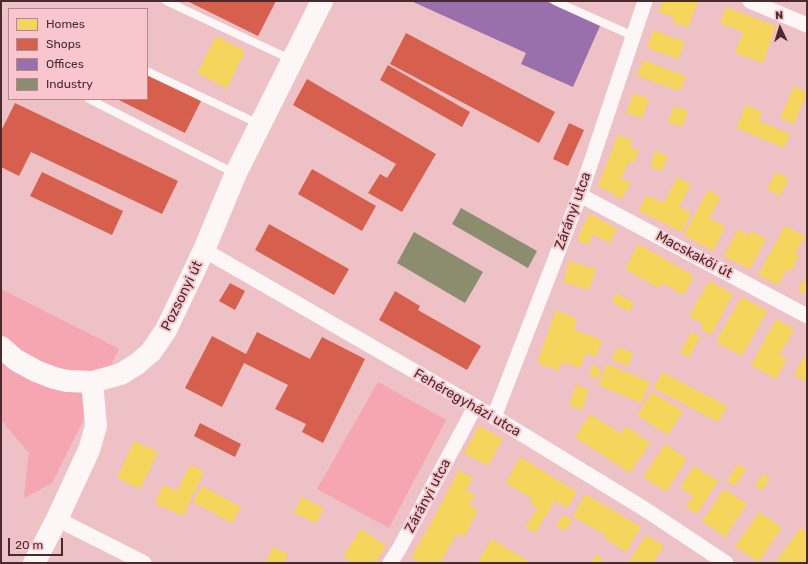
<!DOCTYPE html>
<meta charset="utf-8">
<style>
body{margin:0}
#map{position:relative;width:808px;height:564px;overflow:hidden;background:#edc1c6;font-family:Rubik,sans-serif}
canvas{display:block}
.frame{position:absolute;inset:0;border:2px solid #492a2e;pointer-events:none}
.legend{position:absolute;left:8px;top:8px;width:140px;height:92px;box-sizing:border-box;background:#f8c6cc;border:1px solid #b2888d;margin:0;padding:5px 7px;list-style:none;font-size:12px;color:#492a2e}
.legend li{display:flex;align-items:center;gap:8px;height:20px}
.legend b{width:20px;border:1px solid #b2888d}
.north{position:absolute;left:760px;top:8px;width:40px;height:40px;-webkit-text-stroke:3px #f8c6cc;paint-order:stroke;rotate:356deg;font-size:11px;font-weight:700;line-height:16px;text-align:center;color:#492a2e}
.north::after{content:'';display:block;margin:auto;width:14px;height:18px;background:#492a2e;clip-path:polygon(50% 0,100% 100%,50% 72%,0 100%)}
.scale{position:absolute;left:8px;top:538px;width:55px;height:18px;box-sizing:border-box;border:2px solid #492a2e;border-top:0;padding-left:5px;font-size:12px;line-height:14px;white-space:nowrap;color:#492a2e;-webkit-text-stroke:3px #f8c6cc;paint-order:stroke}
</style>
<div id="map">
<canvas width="808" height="564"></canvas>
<div class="frame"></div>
<ul class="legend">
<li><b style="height:11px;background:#f6d55c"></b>Homes</li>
<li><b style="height:11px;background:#d6604d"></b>Shops</li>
<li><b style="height:11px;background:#9970ab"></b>Offices</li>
<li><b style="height:11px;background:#8c8c6e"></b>Industry</li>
</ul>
<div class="north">N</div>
<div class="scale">20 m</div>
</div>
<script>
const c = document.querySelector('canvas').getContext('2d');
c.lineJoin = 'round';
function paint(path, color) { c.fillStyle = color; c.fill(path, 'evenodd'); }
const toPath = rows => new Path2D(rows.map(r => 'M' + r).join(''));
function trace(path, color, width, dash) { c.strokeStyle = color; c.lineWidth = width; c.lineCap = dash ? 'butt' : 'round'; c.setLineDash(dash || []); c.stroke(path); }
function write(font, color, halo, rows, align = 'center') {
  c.font = font + ' Rubik,sans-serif'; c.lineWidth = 4; c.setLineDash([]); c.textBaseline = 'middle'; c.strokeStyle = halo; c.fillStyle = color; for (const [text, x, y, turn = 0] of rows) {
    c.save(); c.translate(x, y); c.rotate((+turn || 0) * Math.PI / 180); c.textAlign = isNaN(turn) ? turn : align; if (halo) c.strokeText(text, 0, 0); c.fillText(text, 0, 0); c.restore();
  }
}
paint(toPath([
 [1,289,119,349,52,483,24,498,29,453,1,420],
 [378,382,446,420,389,528,317,489]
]), '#f5a6b1');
paint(toPath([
 [663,1,698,1,688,28,672,22,674,17,659,12],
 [726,7,776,26,763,63,735,53,743,32,720,23],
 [653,30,685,42,678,59,647,48],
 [216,36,245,51,227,88,197,73],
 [643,60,686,76,680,91,637,76],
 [794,86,807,92,794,124,780,118],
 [633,93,649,99,642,118,626,113],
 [746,105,762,112,759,121,790,134,784,148,736,128],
 [674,106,688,111,682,127,668,122],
 [618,135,632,140,630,147,639,150,634,163,629,161,621,179,631,182,622,199,598,186],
 [655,151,668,156,662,171,650,167],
 [776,172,789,179,780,196,767,189],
 [677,177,691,184,679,207,691,213,682,232,639,211,646,195,664,203],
 [708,190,721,197,709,218,725,227,713,251,684,235],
 [590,214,617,229,610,243,592,234,589,245,577,240,582,228],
 [785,226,805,236,795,254,799,256,791,271,787,269,778,285,758,275],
 [738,229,749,235,751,231,766,239,750,269,724,256],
 [638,244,694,276,684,295,662,283,659,288,625,269],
 [569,261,596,269,589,290,563,282],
 [807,274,807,295,798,290],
 [709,281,733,294,711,335,701,329,703,324,689,316],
 [616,293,634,303,629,312,612,302],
 [741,297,767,311,742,356,716,342],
 [556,310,577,319,574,330,602,340,596,357,586,353,580,368,562,362,559,371,537,363],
 [776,319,794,329,780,355,787,359,776,379,751,365],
 [691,332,700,337,689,357,680,353],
 [617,347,633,353,628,366,612,360],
 [807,351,807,382,794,375],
 [607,364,650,382,641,403,598,385],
 [592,365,601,369,598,379,589,375],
 [662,372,727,406,718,422,654,388],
 [576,385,589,390,582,410,569,405],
 [652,392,683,411,668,435,637,415],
 [590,414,621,434,626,426,650,443,630,473,575,437],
 [479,426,503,439,488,466,464,453],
 [134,441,158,452,140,489,117,478],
 [665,444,687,459,666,492,643,477],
 [520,457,577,492,567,508,555,501,535,533,525,527,538,508,530,503,533,499,506,483],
 [738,464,746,469,735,486,727,481],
 [190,465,204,472,183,516,155,503,163,485,177,491],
 [694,466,718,481,697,514,686,507,693,496,680,487],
 [459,470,473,478,466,490,475,495,469,505,478,510,464,537,457,533,440,563,422,563,411,557,432,521],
 [763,474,770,478,762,490,755,486],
 [202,486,241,507,232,523,193,502],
 [724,489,747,504,725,537,702,521],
 [585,494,641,527,626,552,604,538,606,535,573,517],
 [301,497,324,508,316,523,294,513],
 [759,512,782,528,758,562,735,546],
 [563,515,572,520,565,531,556,526],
 [800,528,807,533,807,559,804,563,775,563],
 [361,529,386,546,375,563,353,563,343,556],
 [646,535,664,546,653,563,628,563],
 [491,539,532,563,481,563,478,562],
 [273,547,288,554,284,563,265,563],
 [596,554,603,559,600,563,591,563]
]), '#f6d55c');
paint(toPath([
 [187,1,276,1,258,36],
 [406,33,555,112,539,143,390,64],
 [388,65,470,112,462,127,380,80],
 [147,74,201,101,185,133,117,99,147,99],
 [307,79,436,154,402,212,368,193,380,174,387,178,396,164,293,105],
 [15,103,178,181,162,214,31,152,19,176,1,167,1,131],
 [569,123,584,130,568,166,553,159],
 [312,169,376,206,362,231,298,194],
 [42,172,123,211,112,235,30,196],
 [269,224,349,269,334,295,255,250],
 [230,283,245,291,235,310,219,301],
 [395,291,420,306,418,310,481,346,467,370,379,320],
 [257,332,310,359,322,337,365,359,323,443,302,432,306,424,275,409,288,385,244,363,222,407,185,388,212,336,246,354],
 [200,423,241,444,235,457,194,436]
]), '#d6604d');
paint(toPath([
 [411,1,546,1,600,26,573,87,521,64,526,53]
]), '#9970ab');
paint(toPath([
 [461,208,537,251,528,268,452,224],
 [414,232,483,272,465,303,397,263]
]), '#8c8c6e');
trace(toPath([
 [1,14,10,1]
]), '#dfd0d2', 2.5, [4, 2]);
trace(toPath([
 [166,1,292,60],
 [555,1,633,36],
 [147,71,259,124],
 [89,99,234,173]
]), '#fcf6f6', 8);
trace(toPath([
 [750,1,807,25],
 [580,195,807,316],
 [204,250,494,417,643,508,726,563],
 [494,417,580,195,645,1],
 [57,519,144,563],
 [390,563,399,549,475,407]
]), '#fcf6f6', 15);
trace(toPath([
 [1,347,16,360,36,371,54,378,67,381,92,382,121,374,137,364,151,352,166,330,204,250,236,173,322,1],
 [34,563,57,519,89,450,96,426,92,382]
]), '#fcf6f6', 22);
write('14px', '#492a2e', '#f8c6cc', [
 ["Zárányi utca",573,211,-70],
 ["Macskakői út",694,255,28],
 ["Pozsonyi út",182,296,-64],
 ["Fehéregyházi utca",467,403,30],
 ["Zárányi utca",428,496,-62]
]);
</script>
